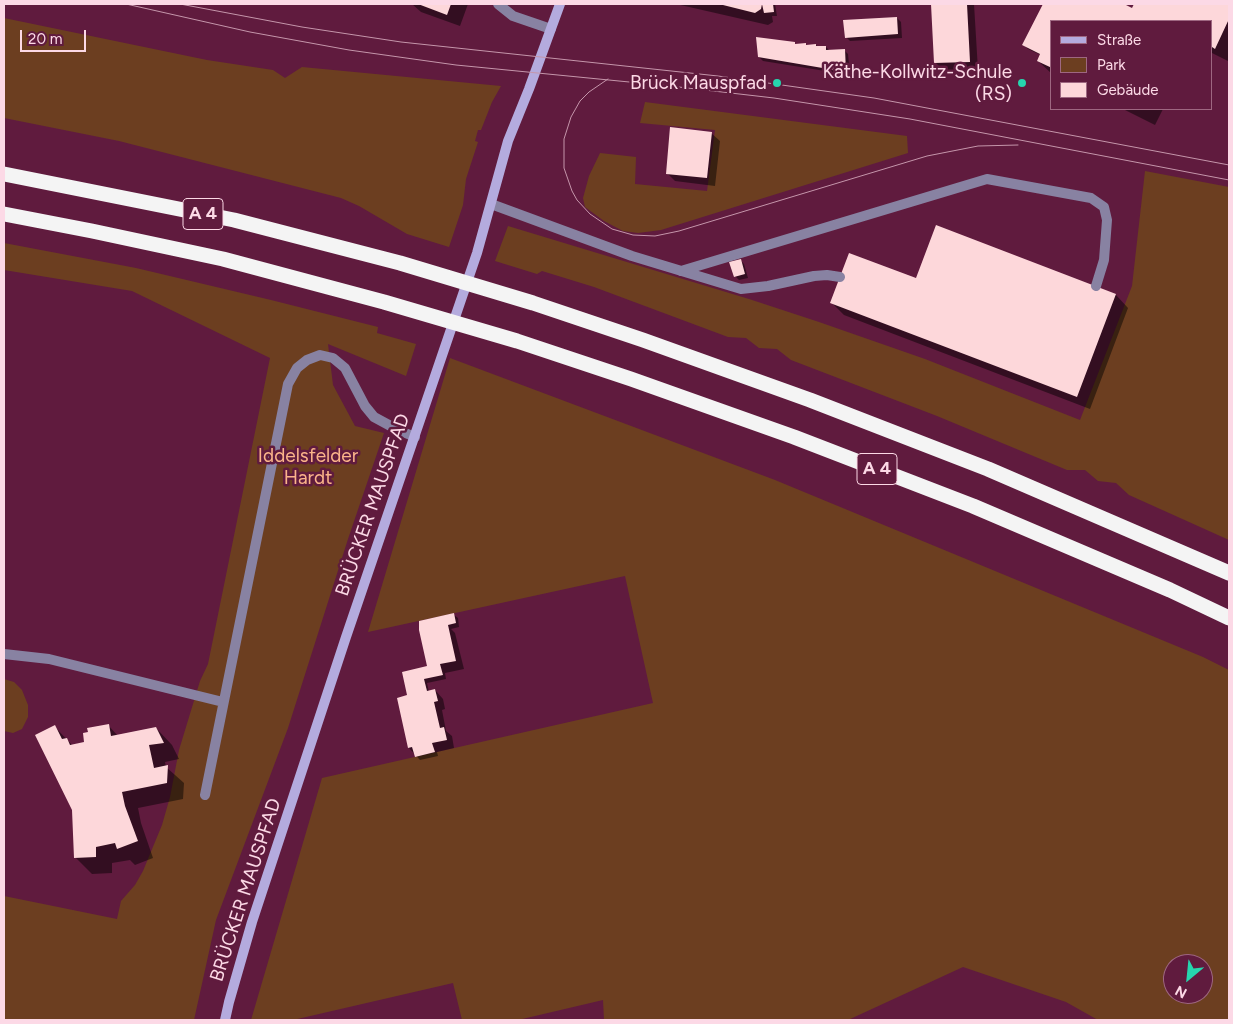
<!DOCTYPE html>
<meta charset="utf-8">
<style>
body{margin:0}
#map{position:relative;width:1233px;height:1024px;overflow:hidden;background:#601b3e;font-family:Figtree,sans-serif}
canvas{display:block}
.frame{position:absolute;inset:0;border:5px solid #fcd9e6;pointer-events:none}
.legend{position:absolute;left:1050px;top:20px;width:162px;height:90px;box-sizing:border-box;background:#601b3e;border:1px solid #9e6781;margin:0;padding:6px 9px;list-style:none;font-size:15px;color:#fcd9e6}
.legend li{display:flex;align-items:center;gap:10px;height:25px}
.legend b{width:25px;border:1px solid #9e6781}
.north{position:absolute;left:1163px;top:954px;width:50px;height:50px;box-sizing:border-box;background:#601b3e;border:1px solid #9e6781;border-radius:50%;rotate:208deg;font-size:14px;font-weight:700;line-height:20px;text-align:center;color:#fcd9e6}
.north::after{content:'';display:block;margin:auto;width:18px;height:22px;background:#26d5ae;clip-path:polygon(50% 0,100% 100%,50% 72%,0 100%)}
.scale{position:absolute;left:20px;top:30px;width:66px;height:22px;box-sizing:border-box;border:2px solid #fcd9e6;border-top:0;padding-left:6px;font-size:15px;line-height:18px;white-space:nowrap;color:#fcd9e6;-webkit-text-stroke:4px #601b3e;paint-order:stroke}
</style>
<div id="map">
<canvas width="1233" height="1024"></canvas>
<div class="frame"></div>
<ul class="legend">
<li><b style="height:6px;background:#b4abde"></b>Straße</li>
<li><b style="height:14px;background:#6c3e20"></b>Park</li>
<li><b style="height:14px;background:#fdd7da"></b>Gebäude</li>
</ul>
<div class="north">N</div>
<div class="scale">20 m</div>
</div>
<script>
const c = document.querySelector('canvas').getContext('2d');
c.lineJoin = 'round';
function paint(path, color) { c.fillStyle = color; c.fill(path, 'evenodd'); }
const toPath = rows => new Path2D(rows.map(r => 'M' + r).join(''));
function trace(path, color, width, dash) { c.strokeStyle = color; c.lineWidth = width; c.lineCap = dash ? 'butt' : 'round'; c.setLineDash(dash || []); c.stroke(path); }
function write(font, color, halo, rows, align = 'center') {
  c.font = font + ' Figtree,sans-serif'; c.lineWidth = 5; c.setLineDash([]); c.textBaseline = 'middle'; c.strokeStyle = halo; c.fillStyle = color; for (const [text, x, y, turn = 0] of rows) {
    c.save(); c.translate(x, y); c.rotate((+turn || 0) * Math.PI / 180); c.textAlign = isNaN(turn) ? turn : align; if (halo) c.strokeText(text, 0, 0); c.fillText(text, 0, 0); c.restore();
  }
}
paint(toPath([
 [4,18,207,60,273,70,285,78,302,67,501,86,492,102,481,130,478,130,475,141,478,142,466,179,463,205,449,247,407,234,359,206,341,198,119,141,4,118],
 [645,102,907,136,908,153,661,230,638,233,623,231,604,221,585,207,583,198,589,176,600,153,636,157,635,184,707,191,715,130,640,123],
 [1145,171,1229,187,1229,540,1129,495,1116,483,1098,481,1085,470,1067,470,937,416,791,360,777,349,759,348,746,338,728,337,594,287,542,271,537,274,495,261,508,226,749,299,819,322,925,359,1080,420,1132,286],
 [4,243,136,268,271,300,378,327,377,333,416,344,406,376,328,344,333,385,355,426,384,433,348,539,288,728,216,920,194,1020,4,1020,4,896,117,919,121,901,135,885,143,871,162,825,170,797,179,750,200,681,208,664,270,358,132,291,4,270],
 [450,358,775,480,1203,657,1229,670,1229,1020,1098,1020,1066,1002,963,967,848,1020,604,1020,603,1000,518,1020,462,1020,453,983,293,1020,251,1020,322,778,653,703,625,576,368,632],
 [1173,964,1203,964,1203,994,1173,994],
 [4,679,14,682,22,690,28,705,28,717,22,729,13,733,4,731]
]), '#6c3e20');
paint(toPath([
 [412,4,468,4,460,26,421,12],
 [676,4,760,4,764,7,763,4,775,4,777,16,772,16,773,22,768,25],
 [932,4,974,4,978,70,944,71,936,63],
 [1044,4,1121,4,1132,10,1135,4,1229,4,1229,57,1228,61,1212,53,1212,21,1052,21,1052,74,1038,61,1041,55,1028,49,1024,45],
 [897,18,901,22,902,38,850,41,846,37],
 [794,43,796,45,806,44,807,46,816,45,818,47,826,47,830,51,845,51,848,54,850,75,763,61,759,57],
 [1123,109,1163,109,1155,125],
 [711,133,720,141,715,186,675,181,667,173],
 [740,260,744,264,748,278,739,280,735,276],
 [916,280,1116,295,1128,308,1090,409,844,315,832,303],
 [454,615,458,618,459,627,451,629,455,633,464,669,445,673,446,679,427,683,429,692,435,690,443,699,445,709,442,710,446,731,452,736,454,748,437,752,438,756,420,760,409,748,398,699,409,696,429,668,421,631],
 [108,725,118,736,156,728,172,745,179,759,165,762,166,767,184,783,183,799,138,808,141,823,153,858,135,865,130,860,112,863,112,873,92,874,75,857,73,809,55,727,73,746,86,743]
]), '#0007');
paint(toPath([
 [418,4,451,4,447,15],
 [719,4,762,4,761,9,755,13],
 [762,4,773,4,774,12,764,13],
 [931,4,967,4,970,62,934,63],
 [1043,4,1124,4,1132,8,1134,4,1229,4,1229,19,1215,49,1212,47,1212,21,1052,21,1052,68,1037,61,1040,54,1022,45],
 [897,17,898,34,845,38,843,20],
 [756,37,795,42,795,44,806,43,806,45,816,44,816,46,826,46,826,50,845,49,846,72,758,57],
 [670,127,712,132,707,178,666,174],
 [936,225,1116,294,1077,397,830,303,849,253,916,278],
 [741,259,745,274,734,277,729,262],
 [454,613,456,623,448,625,456,661,440,664,443,675,424,679,427,691,435,689,438,701,434,702,440,728,444,727,447,740,432,743,435,752,415,757,412,747,408,748,397,698,407,695,402,672,427,666,419,630,419,621],
 [109,724,111,736,156,727,164,743,149,745,154,768,168,765,167,783,122,792,125,806,138,841,117,849,115,843,96,847,96,857,74,858,72,810,35,735,55,725,62,739,67,738,70,745,84,742,83,733,88,732,87,728]
]), '#fdd7da');
trace(toPath([
 [498,4,513,16,551,29],
 [491,204,632,256,741,289,768,286,814,276,827,275,840,277],
 [681,271,987,179,1091,198,1104,207,1107,220,1104,260,1096,286],
 [4,654,49,659,223,702],
 [205,795,288,384,297,368,307,360,320,355,333,358,345,368,365,406,374,417,398,430,415,437]
]), '#8882a2', 10);
trace(toPath([
 [225,1020,229,1002,252,922,346,637,477,253,508,141,529,89,560,4]
]), '#b4abde', 10);
trace(toPath([
 [4,174,234,220,400,263,533,303,643,340,810,400,988,469,1229,573],
 [4,214,92,231,223,259,384,302,517,341,631,379,794,437,973,506,1170,590,1229,618]
]), '#f4f4f4', 15);
trace(toPath([
 [126,4,250,32,349,50,456,65,670,86,774,98,910,119,1229,180],
 [180,4,302,27,401,42,718,76,874,98,1229,165],
 [608,79,589,92,580,101,571,117,564,139,564,168,572,191,577,200,590,214,612,229,633,235,655,236,679,231,927,156,978,146,1018,145]
]), '#c596ab', 1);
for (const [x, y, r, color] of [
 [777,83,5,"#26d5ae"],
 [1022,83,5,"#26d5ae"]
]) { const dot = new Path2D(); dot.arc(x, y, r, 0, 2 * Math.PI); c.fillStyle = color; c.fill(dot); trace(dot, '#601b3e', 2); }
for (const [x, y, w] of [
 [203,214,40],
 [877,469,40]
]) { const box = new Path2D(); box.roundRect(x - w / 2, y - 15.5, w, 31, 4); c.fillStyle = '#601b3e'; c.fill(box); trace(box, '#fcd9e6', 1); }
write('bold 18px', '#fcd9e6', null, [
 ["A 4",203,214],
 ["A 4",877,469]
]);
write('19px', '#fcd9e6', '#601b3e', [
 ["Käthe-Kollwitz-Schule",1012,72],
 ["(RS)",1012,94],
 ["Brück Mauspfad",767,83]
], 'right');
write('19px', '#fbb58a', '#601b3e', [
 ["Iddelsfelder",308,456],
 ["Hardt",308,478]
]);
write('19px', '#fcd9e6', '#601b3e', [
 ["BRÜCKER MAUSPFAD",373,505,-71],
 ["BRÜCKER MAUSPFAD",246,890,-72]
]);
</script>
